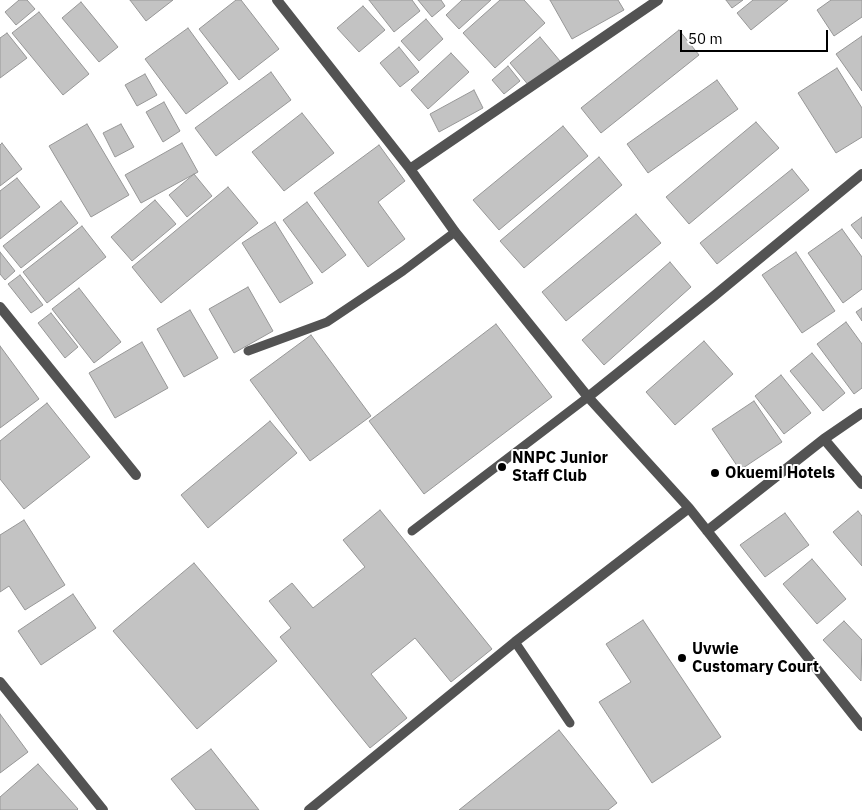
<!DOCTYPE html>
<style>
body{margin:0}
#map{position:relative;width:862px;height:810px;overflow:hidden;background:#fff;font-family:"IBM Plex Sans",sans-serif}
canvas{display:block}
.scale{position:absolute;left:680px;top:30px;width:148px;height:22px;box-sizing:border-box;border:2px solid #000;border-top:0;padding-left:6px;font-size:15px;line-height:18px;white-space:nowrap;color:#000;-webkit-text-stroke:4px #fff;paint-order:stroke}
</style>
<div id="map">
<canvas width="862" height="810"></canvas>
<div class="scale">50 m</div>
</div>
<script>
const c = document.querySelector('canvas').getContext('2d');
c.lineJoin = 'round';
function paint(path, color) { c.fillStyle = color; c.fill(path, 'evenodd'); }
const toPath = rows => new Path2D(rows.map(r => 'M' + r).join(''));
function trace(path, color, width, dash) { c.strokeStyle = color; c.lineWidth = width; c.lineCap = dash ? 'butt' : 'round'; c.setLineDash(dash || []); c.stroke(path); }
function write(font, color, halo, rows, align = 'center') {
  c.font = font + ' "IBM Plex Sans",sans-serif'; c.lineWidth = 4; c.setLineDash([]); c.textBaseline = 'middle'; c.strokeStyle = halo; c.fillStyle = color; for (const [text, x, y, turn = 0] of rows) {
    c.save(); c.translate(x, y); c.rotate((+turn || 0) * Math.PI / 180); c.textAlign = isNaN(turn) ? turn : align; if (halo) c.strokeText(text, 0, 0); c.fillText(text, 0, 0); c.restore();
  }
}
const building = toPath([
 [19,0,27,0,35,9,16,25,5,12,19,0],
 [130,0,173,0,146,21,130,0],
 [236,0,241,0,279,49,239,80,199,29,236,0],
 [369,0,412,0,420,11,394,32,369,0],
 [418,0,441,0,445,6,432,17,418,0],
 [462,0,491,0,459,29,446,15,462,0],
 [500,0,524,0,545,23,495,68,463,33,500,0],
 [550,0,618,0,624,10,572,39,550,0],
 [726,0,743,0,732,8,726,0],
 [753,0,788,0,751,30,737,13,753,0],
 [831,0,862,0,862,17,834,36,817,10,831,0],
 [81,2,118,47,99,62,62,18,81,2],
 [363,6,385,30,359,52,337,28,363,6],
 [39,12,89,74,63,95,12,33,39,12],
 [426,19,443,39,419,61,401,41,426,19],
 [188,28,228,83,186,114,145,59,188,28],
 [679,30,699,55,601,133,581,108,679,30],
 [7,33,27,58,0,78,0,38,7,33],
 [862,36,862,91,836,54,862,36],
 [540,37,560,61,530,87,510,63,540,37],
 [399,47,419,72,400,87,380,63,399,47],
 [451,53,469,72,428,109,411,90,451,53],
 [508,66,520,81,504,94,492,80,508,66],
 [837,68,862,108,862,137,836,153,798,93,837,68],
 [271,72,291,100,216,156,195,128,271,72],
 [145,74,157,95,137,106,125,85,145,74],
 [717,80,738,109,648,173,627,144,717,80],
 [474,90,483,108,439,132,430,114,474,90],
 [164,102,180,131,163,142,146,112,164,102],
 [302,113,334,153,284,191,252,152,302,113],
 [756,122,779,148,689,224,666,197,756,122],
 [87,124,129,195,91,217,49,146,87,124],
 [121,124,134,147,115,157,103,133,121,124],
 [563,126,588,156,499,230,473,200,563,126],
 [2,143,22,169,0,186,0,145,2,143],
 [182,143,198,172,141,203,125,175,182,143],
 [379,145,405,181,378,202,405,239,368,267,314,193,379,145],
 [599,157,622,185,524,268,500,241,599,157],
 [792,169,809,190,717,264,700,243,792,169],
 [194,174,212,196,187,217,169,195,194,174],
 [17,178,40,207,0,239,0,191,17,178],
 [228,187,258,223,161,303,132,267,228,187],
 [155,200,176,224,132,261,111,237,155,200],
 [61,201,78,223,21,268,3,246,61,201],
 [307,202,346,255,322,273,283,220,307,202],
 [636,214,661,243,566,321,542,292,636,214],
 [862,217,862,239,851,225,862,217],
 [275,222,313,283,280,303,242,243,275,222],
 [82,226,106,257,47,303,23,272,82,226],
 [842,229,862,257,862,289,843,303,808,253,842,229],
 [0,252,15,271,5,280,0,274,0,252],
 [796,252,835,311,802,333,762,275,796,252],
 [670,262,691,287,604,365,582,340,670,262],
 [20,275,43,305,31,313,8,284,20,275],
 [248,287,273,331,234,353,209,309,248,287],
 [79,288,121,342,94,363,52,309,79,288],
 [862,308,862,321,856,312,862,308],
 [190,310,218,358,184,377,157,329,190,310],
 [51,313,78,347,65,358,38,323,51,313],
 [846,322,862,344,862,388,854,394,817,344,846,322],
 [496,324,552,397,424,494,369,421,496,324],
 [311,335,371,416,310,461,250,380,311,335],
 [704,341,733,374,675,425,646,392,704,341],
 [142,342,168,388,115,418,89,373,142,342],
 [0,346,39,399,0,428,0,346],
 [812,353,845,393,823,411,790,371,812,353],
 [781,375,811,413,784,434,755,396,781,375],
 [754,401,782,442,740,470,712,429,754,401],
 [47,403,90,457,24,509,0,479,0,441,47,403],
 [270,421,297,453,208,528,181,495,270,421],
 [380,510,492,649,451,682,415,638,371,674,407,718,370,748,280,637,291,628,269,601,292,583,313,608,365,567,343,540,380,510],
 [858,511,862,516,862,566,833,532,858,511],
 [785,513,809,545,765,577,740,545,785,513],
 [24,520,65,585,25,610,9,586,0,592,0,535,24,520],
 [812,559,846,599,817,624,783,584,812,559],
 [194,563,277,661,197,729,113,631,194,563],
 [73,594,96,628,41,665,18,631,73,594],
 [643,620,721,737,652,783,599,702,631,682,606,644,643,620],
 [844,621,862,640,861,681,823,640,844,621],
 [0,714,28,752,0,773,0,714],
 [559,730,617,803,608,810,459,810,559,730],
 [211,749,259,810,196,810,171,779,211,749],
 [38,764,78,809,77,810,0,810,0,797,38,764]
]);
paint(building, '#c3c3c3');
trace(building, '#979797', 1);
trace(toPath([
 [248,351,327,322,403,271,455,232],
 [412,531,588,397],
 [515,642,570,723]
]), '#535353', 9);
trace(toPath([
 [277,0,410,169,455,232,588,397,689,508,862,726],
 [410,169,658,0],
 [0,307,136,475],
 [588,397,714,296,862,174],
 [824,439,862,484],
 [707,531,824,439,862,413],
 [0,682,103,810],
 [309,810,515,642,689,508]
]), '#535353', 10);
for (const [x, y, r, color] of [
 [502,467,5,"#000"],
 [715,473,5,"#000"],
 [682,658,5,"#000"]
]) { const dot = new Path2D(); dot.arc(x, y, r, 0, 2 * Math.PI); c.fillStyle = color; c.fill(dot); trace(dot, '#fff', 2); }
write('bold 16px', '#000', '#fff', [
 ["NNPC Junior",512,458],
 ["Staff Club",512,476],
 ["Okuemi Hotels",725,473],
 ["Uvwie",692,649],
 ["Customary Court",692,667]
], 'left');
</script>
